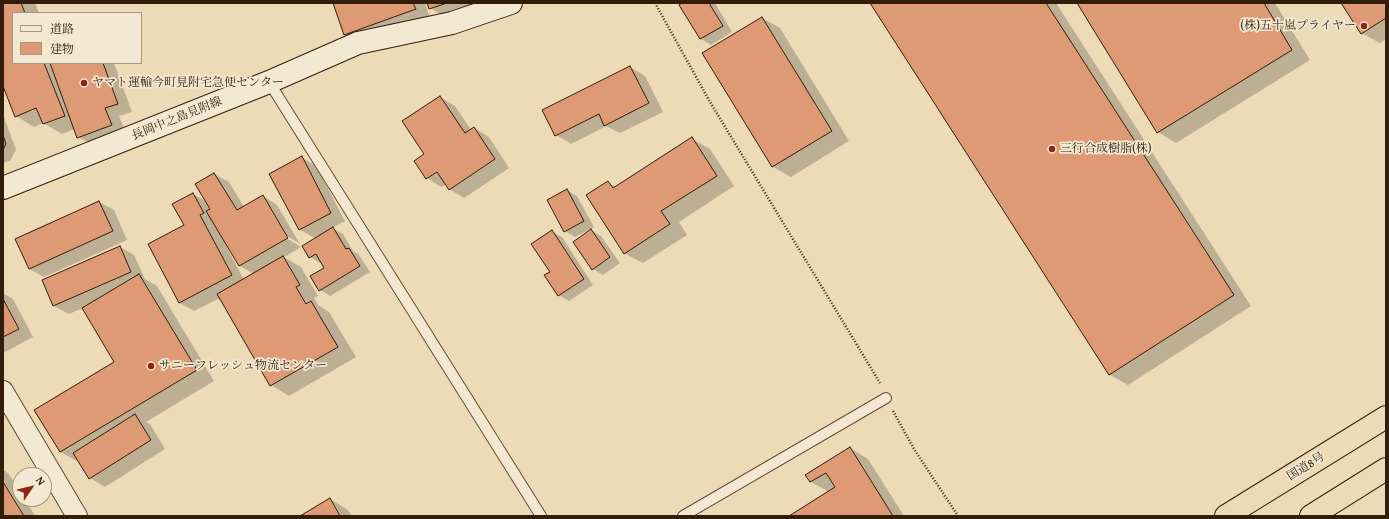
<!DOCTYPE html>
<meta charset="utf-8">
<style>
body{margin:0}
#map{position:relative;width:1389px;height:519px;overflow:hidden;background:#eddbb8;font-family:"Gentium Book Plus","Noto Serif JP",serif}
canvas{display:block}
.frame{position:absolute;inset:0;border:4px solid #311d0a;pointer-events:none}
.legend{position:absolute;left:12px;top:12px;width:130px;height:52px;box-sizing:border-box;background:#f3e8d1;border:1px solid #a59781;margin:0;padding:5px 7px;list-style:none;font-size:12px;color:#311d0a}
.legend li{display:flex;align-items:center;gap:8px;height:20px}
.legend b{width:20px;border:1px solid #a59781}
.north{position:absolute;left:12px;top:467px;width:40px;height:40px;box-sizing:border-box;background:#f3e8d1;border:1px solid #a59781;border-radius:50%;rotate:55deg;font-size:11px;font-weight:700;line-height:16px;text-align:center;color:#311d0a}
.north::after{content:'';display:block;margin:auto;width:14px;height:18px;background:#8f2418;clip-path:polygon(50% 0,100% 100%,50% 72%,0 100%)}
</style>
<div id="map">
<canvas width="1389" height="519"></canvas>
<div class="frame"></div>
<ul class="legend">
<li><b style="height:5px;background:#f3e8d1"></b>道路</li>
<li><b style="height:11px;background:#dd9a75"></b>建物</li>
</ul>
<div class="north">N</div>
</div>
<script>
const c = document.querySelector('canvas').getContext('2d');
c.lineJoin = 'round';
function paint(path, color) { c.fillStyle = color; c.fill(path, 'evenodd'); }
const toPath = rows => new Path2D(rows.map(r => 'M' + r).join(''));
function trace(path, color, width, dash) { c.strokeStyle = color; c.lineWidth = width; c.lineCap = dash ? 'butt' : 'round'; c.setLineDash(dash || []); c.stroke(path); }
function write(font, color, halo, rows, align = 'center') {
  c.font = font + ' "Gentium Book Plus","Noto Serif JP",serif'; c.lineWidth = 3.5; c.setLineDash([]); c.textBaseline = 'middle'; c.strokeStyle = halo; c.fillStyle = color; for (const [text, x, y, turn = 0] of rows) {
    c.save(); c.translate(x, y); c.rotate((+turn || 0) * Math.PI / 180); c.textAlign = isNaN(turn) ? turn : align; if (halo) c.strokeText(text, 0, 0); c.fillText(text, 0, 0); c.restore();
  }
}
paint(toPath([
 [3,3,35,3,39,13,13,13,13,63,114,63,132,112,119,116,126,133,93,145,78,137,75,129,62,134,43,123,34,127,16,116,3,83],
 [334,3,425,3,430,18,359,42,345,34],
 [428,3,483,3,448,19,430,8],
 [684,3,715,3,732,32,711,45,701,39],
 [871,3,1056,3,1251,306,1128,385,1110,375],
 [1079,3,1275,3,1310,60,1176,143,1158,132],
 [1342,3,1386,3,1386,39,1380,43,1361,33],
 [762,18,780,28,849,141,791,177,773,167,703,54],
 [630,67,645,76,663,112,620,133,606,126,571,144,556,135],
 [440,97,455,106,471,130,474,128,489,137,509,168,464,198,449,189,446,184,441,187,427,178,426,154],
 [3,114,16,150,10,161,3,163],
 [692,139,710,149,734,186,679,222,687,235,643,263,624,253,608,183,616,187],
 [302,158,316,166,345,221,332,228,343,234,353,251,359,255,370,272,330,296,320,290,326,268,322,262,320,263,310,257,316,239,299,229],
 [214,174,229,182,244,207,263,196,277,205,300,244,284,234,283,236,301,247,284,257,301,267,318,296,314,298,319,306,329,312,356,357,289,396,271,385,220,298,194,311,180,303,185,225,193,194,207,202],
 [222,235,240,266,254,274,244,280,221,236],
 [567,190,577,196,594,227,575,237,565,231],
 [99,202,114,210,127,240,44,277,29,269],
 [591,230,601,236,620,263,603,275,593,269],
 [552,232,562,237,593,285,569,301,559,295,551,272],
 [120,247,134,255,145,279,157,286,214,381,146,422,150,424,165,449,105,487,90,478,79,462,60,452,116,362,83,308,69,314,54,306,43,281],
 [3,293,13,299,33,337,5,352,3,351],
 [850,448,868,459,904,516,791,516,829,492,811,482,806,475],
 [3,470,8,473,20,491,20,499,25,499,35,516,3,516],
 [330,499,348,510,352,516,302,516]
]), '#0003');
const building = toPath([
 [3,3,21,3,25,13,13,13,13,63,44,63,65,116,43,124,36,108,15,117,3,86,3,3],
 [333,3,413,3,416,9,344,35,333,3],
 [427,3,447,3,429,9,427,3],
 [682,3,709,3,723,26,700,39,679,5,682,3],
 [870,3,1046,3,1234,295,1109,375,870,3],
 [1077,3,1264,3,1292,50,1157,133,1077,3],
 [1341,3,1386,3,1386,18,1361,34,1341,3],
 [762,17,832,131,772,167,702,53,762,17],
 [50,63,103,63,118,104,105,108,112,125,77,138,50,63],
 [630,66,649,103,604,126,599,114,555,136,542,110,630,66],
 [440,96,465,133,474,127,495,159,449,190,437,172,426,179,414,161,424,154,402,121,440,96],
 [3,135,6,144,3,150,3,135],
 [692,137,717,176,661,211,670,224,624,254,586,195,608,181,613,188,692,137],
 [302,156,331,213,299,230,269,174,302,156],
 [214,173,237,210,263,195,288,238,239,266,206,211,210,209,195,184,214,173],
 [567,189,584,221,564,232,547,200,567,189],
 [193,193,204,213,200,215,232,275,179,303,148,244,184,225,172,204,193,193],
 [99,201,113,231,29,269,15,239,99,201],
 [333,227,346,249,349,248,360,266,319,291,310,276,324,268,316,254,309,258,302,246,333,227],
 [591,229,610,257,592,270,573,242,591,229],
 [552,230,584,279,558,296,544,275,550,272,531,244,552,230],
 [120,246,131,272,53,306,42,280,120,246],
 [283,256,300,285,296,287,306,304,311,301,338,347,270,386,217,294,283,256],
 [139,274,197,370,60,452,34,410,114,362,82,308,139,274],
 [3,299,19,329,3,337,3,299],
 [135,414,151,440,89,479,73,453,135,414],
 [850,447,893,516,789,516,835,487,826,473,810,482,805,475,850,447],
 [3,482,24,516,3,516,3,482],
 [330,498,340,516,300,516,330,498]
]);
paint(building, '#dd9a75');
trace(building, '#311d0a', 1);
const service = toPath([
 [269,82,541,516],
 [683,516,886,398]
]);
const minor = toPath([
 [3,391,77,516]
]);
const secondary = toPath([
 [3,188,269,82,358,43,452,23,511,3]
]);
const trunk = toPath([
 [1226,516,1386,417],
 [1311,516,1386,469]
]);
trace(service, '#604c36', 12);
trace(minor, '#604c36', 22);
trace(secondary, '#311d0a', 24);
trace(trunk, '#311d0a', 24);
trace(toPath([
 [655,3,710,102,880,383],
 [893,411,914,449,958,516]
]), '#311d0a', 2.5, [1, 2]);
trace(service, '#f3e8d1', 10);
trace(minor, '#f3e8d1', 20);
trace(secondary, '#f3e8d1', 22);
trace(trunk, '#eddbb8', 22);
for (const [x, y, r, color] of [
 [1364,26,4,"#8f2418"],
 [84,83,4,"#8f2418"],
 [1052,149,4,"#8f2418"],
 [151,366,4,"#8f2418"]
]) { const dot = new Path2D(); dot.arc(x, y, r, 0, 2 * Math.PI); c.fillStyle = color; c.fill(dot); trace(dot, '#f3e8d1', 1.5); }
write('12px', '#311d0a', '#f3e8d1', [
 ["(株)五十嵐プライヤー",1356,26,"right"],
 ["ヤマト運輸今町見附宅急便センター",92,83],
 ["三行合成樹脂(株)",1060,149],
 ["サニーフレッシュ物流センター",159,366]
], 'left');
write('12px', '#311d0a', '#f3e8d1', [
 ["長岡中之島見附線",177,119,-22],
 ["国道8号",1306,467,-32]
]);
</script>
